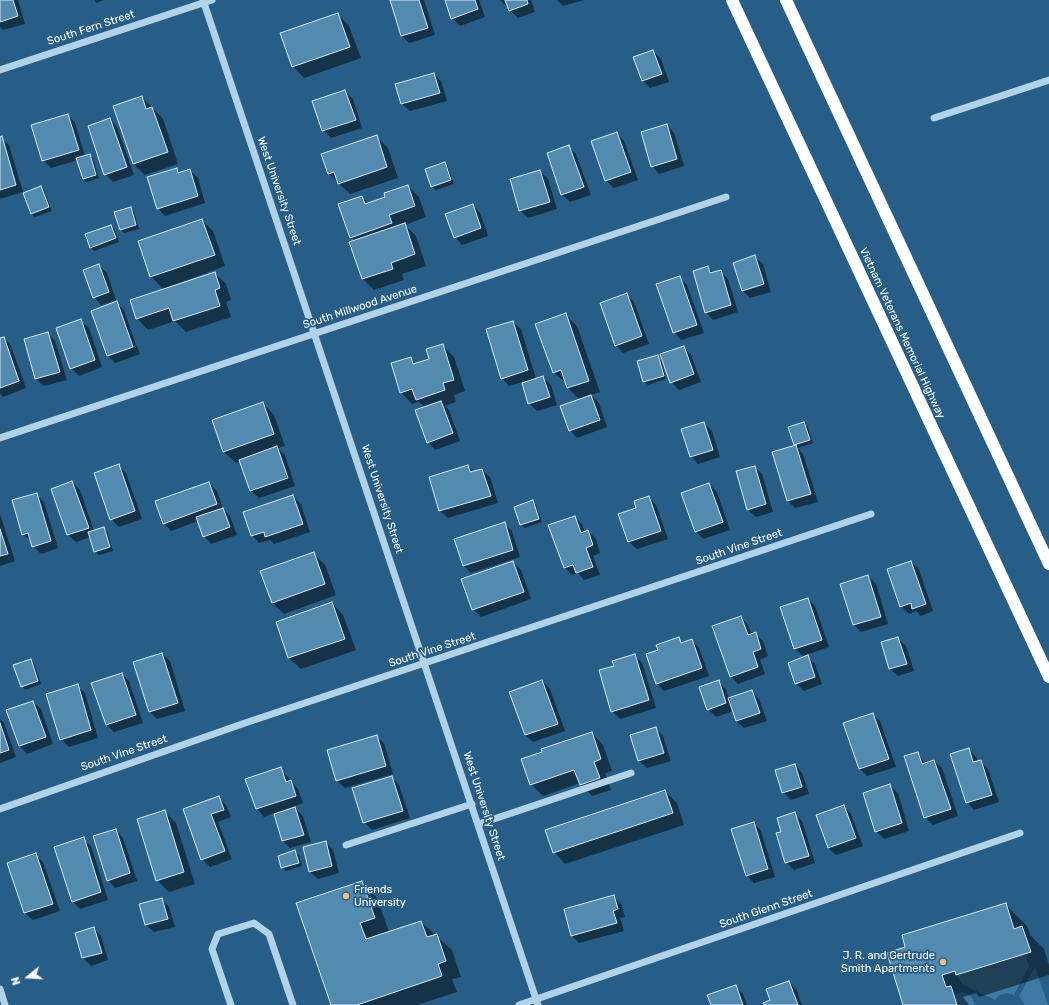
<!DOCTYPE html>
<style>
body{margin:0}
#map{position:relative;width:1049px;height:1005px;overflow:hidden;background:#275e87;font-family:Rubik,sans-serif}
canvas{display:block}
.north{position:absolute;left:8px;top:957px;width:40px;height:40px;-webkit-text-stroke:3px #275e87;paint-order:stroke;rotate:252deg;font-size:11px;font-weight:700;line-height:16px;text-align:center;color:#fff}
.north::after{content:'';display:block;margin:auto;width:14px;height:18px;background:#fff;clip-path:polygon(50% 0,100% 100%,50% 72%,0 100%)}
</style>
<div id="map">
<canvas width="1049" height="1005"></canvas>
<div class="north">N</div>
</div>
<script>
const c = document.querySelector('canvas').getContext('2d');
c.lineJoin = 'round';
function paint(path, color) { c.fillStyle = color; c.fill(path, 'evenodd'); }
const toPath = rows => new Path2D(rows.map(r => 'M' + r).join(''));
function trace(path, color, width, dash) { c.strokeStyle = color; c.lineWidth = width; c.lineCap = dash ? 'butt' : 'round'; c.setLineDash(dash || []); c.stroke(path); }
function write(font, color, halo, rows, align = 'center') {
  c.font = font + ' Rubik,sans-serif'; c.lineWidth = 3.5; c.setLineDash([]); c.textBaseline = 'middle'; c.strokeStyle = halo; c.fillStyle = color; for (const [text, x, y, turn = 0] of rows) {
    c.save(); c.translate(x, y); c.rotate((+turn || 0) * Math.PI / 180); c.textAlign = isNaN(turn) ? turn : align; if (halo) c.strokeText(text, 0, 0); c.fillText(text, 0, 0); c.restore();
  }
}
paint(toPath([
 [1025,954,1029,966,1014,995,1007,993,1000,995,995,1000,962,984,956,975],
 [1035,967,1048,1005,1025,1005,1019,996],
 [963,992,972,997,975,1005,957,1005,954,995]
]), '#3c79a3');
paint(toPath([
 [0,0,18,0,25,24,3,30,0,27],
 [94,0,104,0,96,3],
 [391,0,424,0,435,35,409,43,402,36],
 [446,0,479,0,485,17,460,26,452,18],
 [500,0,531,0,535,12,518,18],
 [557,0,584,0,563,6],
 [338,14,349,26,361,58,304,78,293,66],
 [653,51,661,59,669,82,650,88,643,81],
 [434,74,441,81,447,101,410,111,402,104,397,85],
 [345,91,353,99,362,128,331,138,323,130],
 [142,97,163,119,178,164,145,175,133,164],
 [68,115,75,123,85,156,89,155,93,158,99,178,87,182,83,179,78,160,51,168,43,160],
 [110,119,117,127,134,175,113,182,105,174],
 [667,125,674,133,684,166,659,174,652,166],
 [617,133,624,141,638,180,614,188,606,181,593,142],
 [377,137,388,148,398,178,350,194,329,174],
 [0,138,9,145,23,192,0,199],
 [568,146,576,154,591,195,570,202,562,195,548,153],
 [445,163,448,167,454,184,436,190,432,186],
 [176,169,180,173,190,170,198,178,205,203,165,216,158,208],
 [540,171,548,179,557,209,528,218,520,210],
 [408,186,419,197,426,217,405,225,416,236,426,266,402,274,404,280,374,290,363,279,350,243,355,241,351,237,362,197,369,204,386,197],
 [41,187,44,190,52,211,35,217,31,214],
 [473,205,480,213,488,236,462,245,455,237],
 [131,208,134,212,139,229,124,233,121,230],
 [202,220,213,231,225,266,163,289,151,276],
 [111,226,115,230,119,242,94,251,91,248],
 [755,257,763,264,771,292,750,298,743,291],
 [99,265,107,273,116,300,101,305,94,297],
 [708,268,714,273,720,271,728,279,738,312,713,320,706,312],
 [215,273,226,284,231,300,226,302,231,317,186,332,175,321,148,330,137,318],
 [680,278,687,285,704,333,681,340,674,332],
 [627,294,634,302,649,344,623,353,616,345],
 [116,302,124,310,136,345,110,354,110,356,137,346,140,354,115,363,108,356],
 [565,314,577,326,600,392,591,395,599,403,607,427,577,438,570,430,580,400,568,388,567,384,554,373],
 [81,321,89,328,102,367,79,376,71,368],
 [513,322,521,329,536,379,543,377,551,385,557,405,537,411,529,403,522,382,509,386,502,378],
 [48,333,55,341,67,380,44,386,36,379],
 [4,338,11,346,26,388,3,397,0,394,0,339],
 [442,345,454,357,465,391,454,395,456,402,445,406,449,410,460,441,435,450,428,442,425,408,419,402,412,404,401,392,410,358,416,364,430,360],
 [684,347,691,355,701,382,679,390,671,382],
 [657,356,661,360,666,379,648,385,644,381],
 [263,403,274,415,285,446,278,448,285,455,295,486,259,498,251,491,241,461,236,463,224,452,213,421],
 [704,423,712,431,720,457,698,464,691,456],
 [804,423,808,427,813,443,798,448,803,454,818,502,795,508,788,501,796,446,795,444],
 [119,466,126,473,142,519,119,527,111,519],
 [468,466,474,472,482,470,490,477,498,503,448,518,440,511,430,478],
 [755,467,762,474,773,512,756,517,748,510],
 [72,482,80,490,94,531,104,528,107,531,113,551,99,555,95,552,91,537,76,542,68,535],
 [209,483,217,491,223,509,230,516,237,535,211,544,204,536,198,521,171,531,164,523],
 [709,484,717,492,730,530,703,539,696,531],
 [36,494,44,502,58,548,41,554,33,546,32,541,22,534],
 [293,496,301,504,310,532,274,544,270,540,259,543,252,535],
 [649,497,656,505,668,539,637,549,629,542,620,515,638,509],
 [533,502,536,505,542,522,525,528,521,525],
 [0,514,15,561,0,566],
 [574,517,582,524,585,533,588,531,596,539,600,553,593,556,600,575,584,580,578,573,572,575,565,568,550,526],
 [504,523,512,531,520,557,471,573,464,566],
 [313,553,325,565,336,595,284,614,272,603],
 [513,562,521,570,531,599,481,617,473,609],
 [911,562,919,569,933,611,921,616,916,611,909,614,901,606],
 [868,576,876,584,888,624,861,632,854,625],
 [808,599,815,606,829,647,803,656,795,649,782,608],
 [332,603,343,615,356,650,301,669,289,658],
 [741,617,748,625,752,635,756,634,763,641,768,656,760,660,765,674,738,684,731,676],
 [678,638,683,643,692,640,699,648,709,676,664,691,657,684,659,651],
 [898,638,906,646,914,671,898,676,890,669],
 [162,654,170,661,185,711,157,719,150,712,134,662],
 [634,655,642,663,656,708,620,719,612,711],
 [808,657,815,664,822,684,804,691,796,683],
 [31,660,34,663,41,684,25,690,22,686],
 [122,674,129,681,143,723,114,732,107,725],
 [542,681,550,689,565,731,533,742,525,735],
 [718,681,726,689,729,699,751,691,759,699,767,721,744,728,736,721,733,711,716,717,708,709],
 [77,686,85,693,98,738,69,747,61,739],
 [33,702,41,709,53,744,27,754,20,746,8,711],
 [872,714,880,721,896,767,867,776,860,769,844,724],
 [0,719,4,723,16,757,0,763],
 [656,728,663,736,671,761,647,768,639,761],
 [592,733,603,745,612,771,605,773,611,790,592,796,580,783,543,796,531,784],
 [376,736,384,743,393,774,345,788,337,781,328,750],
 [969,749,976,757,978,762,980,761,988,769,999,802,974,810,967,802],
 [917,753,926,764,934,761,942,768,958,816,933,825,925,817],
 [795,765,802,773,809,794,791,800,783,792],
 [280,768,298,789,303,803,285,810,285,811,295,808,303,816,311,842,290,848,283,841,274,813,264,817,257,809,246,779],
 [392,777,399,785,410,818,372,830,364,822],
 [890,786,898,793,909,831,884,839,876,831],
 [665,791,677,803,684,825,565,864,554,852],
 [218,797,226,805,231,817,218,822,232,859,210,867,202,859,184,810],
 [844,806,851,814,863,846,836,855,828,848],
 [165,812,176,823,195,884,169,892,157,880],
 [794,813,802,821,815,863,794,870,786,862,782,832],
 [754,823,761,831,775,877,754,883,747,876,732,830],
 [116,830,123,838,137,881,115,888,108,880],
 [83,839,91,846,108,900,80,909,72,901],
 [326,842,333,850,339,873,318,879,310,872],
 [295,852,299,855,302,866,286,871,282,867],
 [36,855,43,862,60,911,33,920,25,913,8,864],
 [362,882,377,898,389,932,421,922,452,950,461,977,452,979,457,992,417,1005,332,1005],
 [614,897,621,904,625,917,620,918,624,931,579,943,572,936],
 [162,899,169,907,175,927,154,932,146,925,140,905],
 [1005,904,1027,926,1030,935,1044,949,1049,965,1049,975,979,997,976,993,963,997,969,1005,904,1005,906,948],
 [94,928,101,936,108,960,91,966,83,958,76,934],
 [789,982,797,990,802,1005,765,1005],
 [735,986,743,994,747,1005,712,1005]
]), '#0007');
const building = toPath([
 [0,0,13,0,18,16,0,22,0,0],
 [390,0,419,0,428,28,401,36,390,0],
 [445,0,475,0,478,9,451,19,445,0],
 [505,0,527,0,528,4,509,11,505,0],
 [338,13,350,47,292,67,280,33,338,13],
 [653,50,662,74,642,81,633,57,653,50],
 [434,73,440,93,401,104,395,84,434,73],
 [345,90,356,120,322,131,312,101,345,90],
 [142,96,146,109,152,107,168,152,133,164,113,106,142,96],
 [68,114,79,150,42,161,31,125,68,114],
 [110,118,127,167,104,175,88,126,110,118],
 [667,124,677,159,651,167,641,132,667,124],
 [617,132,631,172,605,181,591,141,617,132],
 [377,135,387,167,338,184,334,172,328,174,321,154,377,135],
 [2,136,16,185,0,190,0,137,2,136],
 [569,145,584,187,561,195,547,153,569,145],
 [90,154,96,175,83,179,76,158,90,154],
 [445,162,451,180,431,187,425,169,445,162],
 [177,168,178,173,190,169,198,196,157,209,147,177,177,168],
 [540,170,550,202,519,211,510,179,540,170],
 [408,185,415,206,389,215,392,223,350,238,338,204,362,196,365,204,385,197,384,193,408,185],
 [41,186,49,207,31,214,23,193,41,186],
 [473,204,481,228,454,238,445,214,473,204],
 [131,207,136,225,120,230,114,212,131,207],
 [202,219,215,255,150,277,138,241,202,219],
 [405,223,415,254,391,263,393,269,362,279,349,242,405,223],
 [111,225,116,238,90,248,85,234,111,225],
 [755,255,764,284,742,291,733,263,755,255],
 [99,264,109,292,93,298,83,270,99,264],
 [708,266,710,273,721,270,731,305,705,313,693,271,708,266],
 [215,272,220,288,215,290,220,306,173,321,169,308,136,319,130,300,215,272],
 [680,276,697,325,673,333,656,284,680,276],
 [627,293,642,336,615,346,600,303,627,293],
 [117,301,133,347,107,356,91,311,117,301],
 [566,313,589,381,567,388,561,370,553,373,535,324,566,313],
 [81,319,95,360,70,369,56,328,81,319],
 [513,321,528,370,501,379,486,329,513,321],
 [48,332,60,372,35,379,24,339,48,332],
 [4,337,19,381,0,388,0,338,4,337],
 [443,344,454,380,443,383,445,390,416,400,412,389,400,393,391,363,411,357,413,364,429,359,426,349,443,344],
 [684,346,694,374,670,383,660,354,684,346],
 [658,355,664,376,643,382,637,361,658,355],
 [543,376,550,397,528,404,522,383,543,376],
 [591,395,600,420,569,431,560,406,591,395],
 [441,401,453,433,427,443,415,410,441,401],
 [263,402,274,434,223,452,212,420,263,402],
 [704,422,713,450,690,457,681,429,704,422],
 [804,422,810,440,794,445,788,427,804,422],
 [796,445,811,494,787,501,772,452,796,445],
 [277,446,288,478,250,491,239,460,277,446],
 [119,464,135,511,110,520,94,473,119,464],
 [468,465,470,472,482,469,491,496,439,511,429,477,468,465],
 [755,466,766,504,747,510,736,471,755,466],
 [72,481,89,528,67,535,51,489,72,481],
 [209,482,217,504,163,524,155,501,209,482],
 [709,483,723,522,695,532,681,493,709,483],
 [37,493,51,541,32,547,28,533,22,535,12,500,37,493],
 [293,495,303,524,265,537,264,532,251,536,243,512,293,495],
 [649,496,661,531,628,542,618,514,636,508,634,501,649,496],
 [533,500,539,519,520,525,514,507,533,500],
 [223,508,230,527,203,537,196,517,223,508],
 [575,516,581,533,588,530,593,545,586,548,593,567,576,573,573,565,564,568,548,525,575,516],
 [505,522,513,550,463,566,454,539,505,522],
 [104,527,110,547,94,552,88,532,104,527],
 [0,529,8,554,0,556,0,529],
 [314,552,325,584,272,603,260,571,314,552],
 [513,561,524,592,472,610,461,579,513,561],
 [911,561,926,604,912,609,911,603,900,607,887,569,911,561],
 [868,575,881,617,853,625,840,584,868,575],
 [808,598,822,640,794,649,780,607,808,598],
 [332,602,345,639,288,658,276,622,332,602],
 [741,616,748,635,756,632,761,649,753,652,758,667,730,677,712,626,741,616],
 [679,637,681,643,692,639,702,668,656,684,646,654,658,650,656,645,679,637],
 [898,637,907,664,889,669,881,642,898,637],
 [162,653,178,703,149,712,133,662,162,653],
 [635,654,649,700,611,712,599,670,614,666,612,661,635,654],
 [808,655,815,677,795,684,788,663,808,655],
 [31,659,38,681,21,687,13,665,31,659],
 [122,673,136,715,106,725,91,683,122,673],
 [542,680,558,724,525,735,509,692,542,680],
 [719,680,726,703,707,710,699,687,719,680],
 [78,684,91,730,60,740,46,694,78,684],
 [752,690,760,713,736,721,728,698,752,690],
 [33,701,46,737,19,746,6,710,33,701],
 [873,713,889,759,859,769,843,723,873,713],
 [0,723,9,750,0,753,0,723],
 [656,727,664,753,638,761,630,735,656,727],
 [592,732,601,759,594,762,600,778,580,785,574,770,530,785,521,759,542,752,541,749,592,732],
 [377,735,386,766,336,781,327,750,377,735],
 [969,748,973,762,981,760,992,795,966,803,950,754,969,748],
 [918,752,922,764,934,760,951,809,924,818,904,756,918,752],
 [795,764,802,787,782,793,775,770,795,764],
 [281,767,286,782,291,780,296,796,256,809,245,779,281,767],
 [392,776,403,811,363,823,352,788,392,776],
 [890,784,902,823,875,832,863,793,890,784],
 [665,790,673,813,553,853,545,830,665,790],
 [219,796,224,810,211,814,225,851,201,860,183,809,219,796],
 [844,805,856,838,828,848,816,815,844,805],
 [295,807,304,835,282,841,274,814,295,807],
 [165,810,184,872,156,881,137,819,165,810],
 [795,812,809,856,785,863,776,833,781,832,777,818,795,812],
 [754,822,768,869,746,876,731,829,754,822],
 [116,829,130,873,107,881,93,836,116,829],
 [84,837,101,892,72,902,54,847,84,837],
 [326,841,332,866,309,872,303,847,326,841],
 [295,850,299,863,281,868,278,856,295,850],
 [36,853,53,904,24,913,7,863,36,853],
 [362,881,375,918,360,923,366,939,421,921,427,937,437,934,446,961,438,964,442,976,357,1005,331,1005,296,903,362,881],
 [614,895,618,909,613,911,617,923,571,936,564,909,614,895],
 [162,898,168,919,145,925,139,904,162,898],
 [1006,903,1014,929,1022,926,1031,952,956,975,955,971,942,975,946,987,951,986,957,1005,903,1005,887,953,905,947,902,935,1006,903],
 [94,927,102,953,82,958,75,933,94,927],
 [789,981,798,1005,764,1005,763,1003,770,1000,766,989,789,981],
 [736,985,743,1005,711,1005,707,995,736,985]
]);
paint(building, '#538ab0');
trace(building, '#d6e9f6', 1);
trace(toPath([
 [203,0,538,1005],
 [0,70,212,0],
 [934,118,1049,80],
 [0,438,726,197],
 [0,809,245,723,871,514],
 [479,824,631,773],
 [346,845,472,804],
 [0,989,5,1005],
 [231,1005,212,949,218,934,254,923,269,934,293,1005],
 [519,1005,1020,833]
]), '#b2d2e8', 7);
trace(toPath([
 [732,0,1049,677],
 [786,0,1049,564]
]), '#fff', 12);
for (const [x, y, r, color] of [
 [346,896,4,"#f1bd78"],
 [943,962,4,"#f1bd78"]
]) { const dot = new Path2D(); dot.arc(x, y, r, 0, 2 * Math.PI); c.fillStyle = color; c.fill(dot); trace(dot, '#275e87', 1.5); }
write('11px', '#fff', '#275e87', [
 ["South Fern Street",91,28,-18],
 ["West University Street",279,191,71],
 ["South Millwood Avenue",360,307,-18],
 ["Vietnam Veterans Memorial Highway",902,333,65],
 ["West University Street",382,499,72],
 ["South Vine Street",739,547,-19],
 ["South Vine Street",432,650,-18],
 ["South Vine Street",124,753,-19],
 ["West University Street",484,806,72],
 ["South Glenn Street",766,909,-19]
]);
write('11px', '#fff', '#275e87', [
 ["Friends",354,890],
 ["University",354,903],
 ["J. R. and Gertrude",935,956,"right"],
 ["Smith Apartments",935,969,"right"]
], 'left');
</script>
